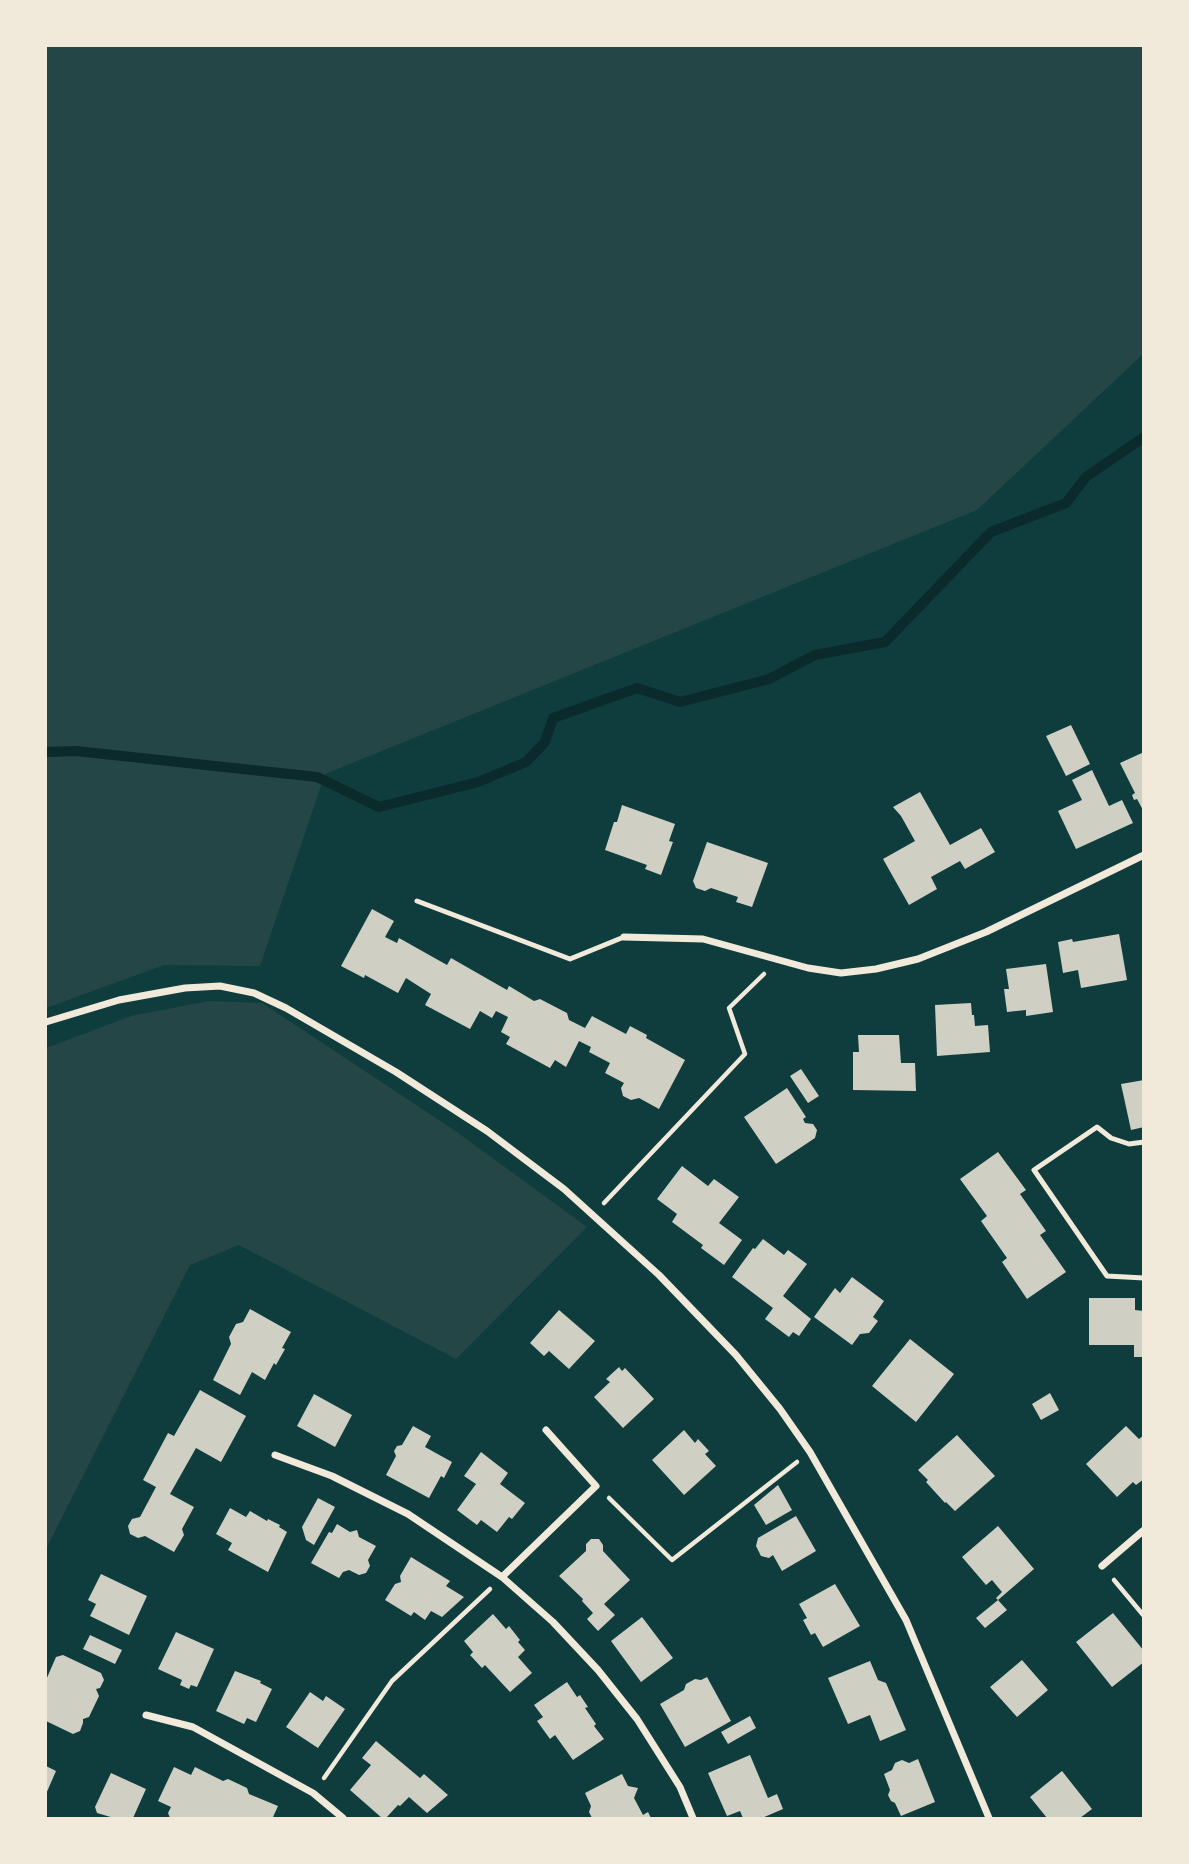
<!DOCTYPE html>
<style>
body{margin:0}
#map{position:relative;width:1189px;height:1864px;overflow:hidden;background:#0f3d3e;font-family:"Titillium Web",sans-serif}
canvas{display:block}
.frame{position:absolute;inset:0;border:47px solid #f1e9da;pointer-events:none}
</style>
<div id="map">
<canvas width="1189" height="1864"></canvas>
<div class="frame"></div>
</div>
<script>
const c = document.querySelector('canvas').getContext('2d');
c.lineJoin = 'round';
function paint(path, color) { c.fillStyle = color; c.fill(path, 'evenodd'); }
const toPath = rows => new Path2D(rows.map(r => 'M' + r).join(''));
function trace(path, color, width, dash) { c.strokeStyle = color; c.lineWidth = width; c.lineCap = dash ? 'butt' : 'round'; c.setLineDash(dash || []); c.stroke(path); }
paint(toPath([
 [46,46,1143,46,1143,354,977,510,325,774,260,966,164,965,46,1008],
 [209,1001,262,1003,454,1130,587,1227,456,1359,239,1245,190,1265,46,1549,46,1048,131,1016]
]), '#244646');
trace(toPath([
 [46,752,76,751,317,777,379,807,478,782,526,762,545,742,553,718,637,688,680,702,769,679,815,655,885,642,991,532,1066,503,1086,477,1144,437]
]), '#0a2a2b', 10);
paint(toPath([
 [1071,725,1090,764,1066,776,1046,736],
 [1144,752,1144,812,1137,799,1134,800,1132,795,1135,793,1120,763],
 [1092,770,1109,806,1122,800,1133,823,1076,849,1058,811,1082,800,1072,780],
 [920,792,950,845,981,828,995,852,965,869,960,861,931,877,937,889,909,905,883,859,915,841,901,816,893,807],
 [622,805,675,824,669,841,673,842,661,875,645,869,647,865,605,850,614,822,617,822],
 [707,842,768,863,752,907,736,902,738,897,711,888,705,891,696,888,693,881],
 [372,909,394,921,385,937,397,943,399,938,447,965,451,958,507,990,509,986,534,1001,540,999,567,1013,569,1020,585,1028,592,1016,626,1034,630,1026,647,1035,646,1038,685,1060,659,1109,639,1098,631,1100,623,1096,621,1088,624,1083,605,1073,610,1063,589,1052,591,1047,579,1041,566,1067,555,1060,550,1068,506,1044,510,1037,501,1032,508,1017,496,1011,492,1018,480,1011,470,1029,425,1005,431,994,406,978,398,993,365,975,364,978,341,966],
 [1119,934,1127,980,1081,988,1078,970,1063,973,1058,942,1072,939,1073,942],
 [1046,964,1053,1012,1026,1016,1026,1010,1007,1012,1004,989,1009,989,1006,969],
 [971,1003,972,1015,974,1015,975,1026,988,1025,990,1052,937,1056,935,1005],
 [858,1035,899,1035,901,1063,915,1063,916,1091,853,1090,853,1052,859,1052],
 [801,1069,819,1096,808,1103,790,1076],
 [1144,1080,1144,1127,1131,1130,1121,1084],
 [787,1088,806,1117,803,1119,805,1123,813,1124,817,1130,815,1138,776,1164,744,1117],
 [998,1152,1026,1190,1020,1194,1046,1231,1040,1235,1066,1272,1027,1299,1002,1262,1007,1258,981,1221,987,1216,960,1179],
 [682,1166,708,1186,714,1179,739,1197,719,1223,742,1240,724,1265,701,1248,703,1245,672,1222,677,1214,657,1199],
 [763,1239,784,1255,788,1250,807,1264,783,1296,811,1319,799,1336,793,1332,789,1337,765,1319,773,1308,732,1277,753,1248,755,1249],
 [852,1277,884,1301,873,1317,878,1321,869,1333,860,1334,852,1345,814,1317,835,1288,840,1293],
 [1089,1298,1135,1298,1135,1310,1144,1311,1144,1357,1134,1357,1134,1345,1089,1345],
 [250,1309,291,1332,282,1348,285,1349,276,1365,274,1363,265,1380,252,1372,240,1395,213,1380,231,1344,229,1337,236,1324,243,1322],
 [559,1310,595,1341,569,1369,549,1351,544,1356,530,1343],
 [910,1339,954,1374,916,1422,872,1386],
 [619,1367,622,1371,625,1368,654,1399,623,1428,594,1397,610,1382,606,1379],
 [200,1390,246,1416,221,1462,196,1448,170,1494,194,1507,182,1529,184,1535,174,1552,145,1536,138,1538,130,1534,128,1526,132,1519,140,1517,156,1487,143,1480,168,1433,174,1436],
 [1050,1393,1059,1410,1041,1420,1032,1404],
 [314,1394,352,1415,335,1447,297,1426],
 [413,1426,431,1436,425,1447,452,1462,444,1478,441,1476,429,1498,386,1475,396,1456,394,1451,397,1446,402,1445],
 [1126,1426,1139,1439,1144,1435,1144,1479,1136,1485,1133,1482,1117,1497,1086,1464],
 [684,1430,695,1443,698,1439,709,1451,705,1454,716,1466,684,1495,652,1460],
 [957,1435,995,1476,955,1511,946,1502,945,1503,926,1482,928,1480,918,1470],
 [481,1452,508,1473,500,1484,525,1503,512,1519,509,1517,497,1532,481,1520,477,1525,457,1510,476,1484,464,1476],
 [778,1485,792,1510,766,1525,754,1505],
 [318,1498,335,1507,314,1545,306,1540,302,1527],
 [230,1508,246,1517,250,1511,267,1521,268,1519,280,1525,279,1527,287,1532,268,1572,228,1550,232,1543,216,1534],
 [796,1516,816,1551,782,1571,773,1555,769,1558,761,1556,756,1546,758,1538],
 [337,1524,350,1532,357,1530,359,1537,376,1546,368,1560,370,1566,366,1573,359,1575,349,1570,343,1572,339,1578,311,1563,329,1532,332,1533],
 [998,1526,1034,1569,998,1600,996,1598,1002,1592,992,1580,986,1585,962,1557],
 [591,1539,599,1539,603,1545,603,1551,630,1580,604,1604,615,1615,598,1631,587,1619,593,1613,582,1601,583,1599,559,1576,586,1551,586,1544],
 [411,1557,450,1581,446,1586,464,1597,442,1617,431,1611,425,1620,414,1612,411,1616,385,1600,395,1584,401,1582,400,1576],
 [101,1574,147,1596,129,1635,90,1616,96,1604,88,1600],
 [835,1584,860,1626,823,1647,815,1633,811,1635,803,1620,807,1618,799,1604],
 [998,1600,1007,1610,985,1628,976,1618],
 [1113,1613,1144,1651,1144,1662,1112,1687,1076,1642],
 [493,1614,506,1629,509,1626,520,1640,518,1642,525,1650,518,1657,532,1673,510,1692,485,1665,482,1668,470,1655,473,1652,464,1641],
 [642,1617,673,1658,641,1682,611,1641],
 [176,1632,214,1649,197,1687,191,1685,189,1689,180,1685,182,1680,158,1669],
 [90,1635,122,1650,115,1664,83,1649],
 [63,1655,101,1673,104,1680,100,1688,96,1689,99,1696,89,1717,83,1719,83,1723,80,1731,73,1734,46,1721,46,1680,56,1657],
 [1022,1660,1048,1690,1017,1717,990,1687],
 [870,1661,878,1680,886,1683,906,1730,880,1741,870,1715,848,1724,828,1678],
 [235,1671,261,1681,260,1683,272,1689,256,1722,247,1718,244,1724,216,1711],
 [707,1677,731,1721,685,1747,660,1704,684,1690,686,1684,695,1679,701,1680],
 [567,1682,577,1697,580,1695,588,1707,585,1708,596,1724,594,1726,604,1739,573,1760,555,1735,550,1739,537,1721,543,1717,534,1705],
 [310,1692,323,1701,326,1696,345,1709,318,1748,286,1727],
 [750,1716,756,1728,728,1744,721,1732],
 [376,1741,420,1778,424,1774,448,1795,427,1813,409,1797,400,1806,398,1805,386,1818,382,1818,350,1790,371,1765,362,1758],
 [750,1755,768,1798,777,1794,783,1809,762,1818,743,1818,740,1811,727,1816,708,1773],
 [918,1759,935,1802,901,1816,895,1803,891,1801,888,1795,890,1790,884,1774,892,1770,895,1763,902,1760,909,1763],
 [46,1766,56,1771,46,1794],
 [174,1767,191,1775,195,1767,223,1781,228,1779,247,1788,249,1794,278,1806,273,1817,277,1818,170,1818,168,1813,171,1807,158,1801],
 [1062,1771,1092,1809,1080,1818,1047,1818,1030,1797],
 [111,1773,146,1789,133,1818,114,1818,97,1813,95,1807],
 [622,1774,628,1786,638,1788,634,1798,643,1815,648,1812,651,1818,592,1818,589,1812,591,1806,585,1793]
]), '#cfcfc3');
trace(toPath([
 [604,1203,745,1054,729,1008,764,974],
 [609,1498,672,1560,797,1462],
 [1114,1580,1144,1616],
 [324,1778,392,1681,490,1589]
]), '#f1e9da', 4.5);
trace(toPath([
 [417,901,570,959,624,937],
 [1144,1142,1129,1144,1111,1138,1097,1127,1034,1170,1107,1276,1144,1278]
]), '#f1e9da', 5);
trace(toPath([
 [624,937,703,939,808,968,841,973,876,969,918,959,986,932,1144,855],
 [46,1022,119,1000,185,988,220,986,254,993,286,1008,396,1072,487,1131,564,1189,659,1275,736,1355,780,1409,810,1452,906,1620,989,1818],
 [275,1455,332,1476,408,1514,502,1577,553,1622,598,1670,637,1719,680,1787,693,1818],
 [1102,1566,1144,1530],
 [502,1577,596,1486,546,1430],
 [146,1715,193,1727,313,1793,343,1818]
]), '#f1e9da', 7);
</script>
